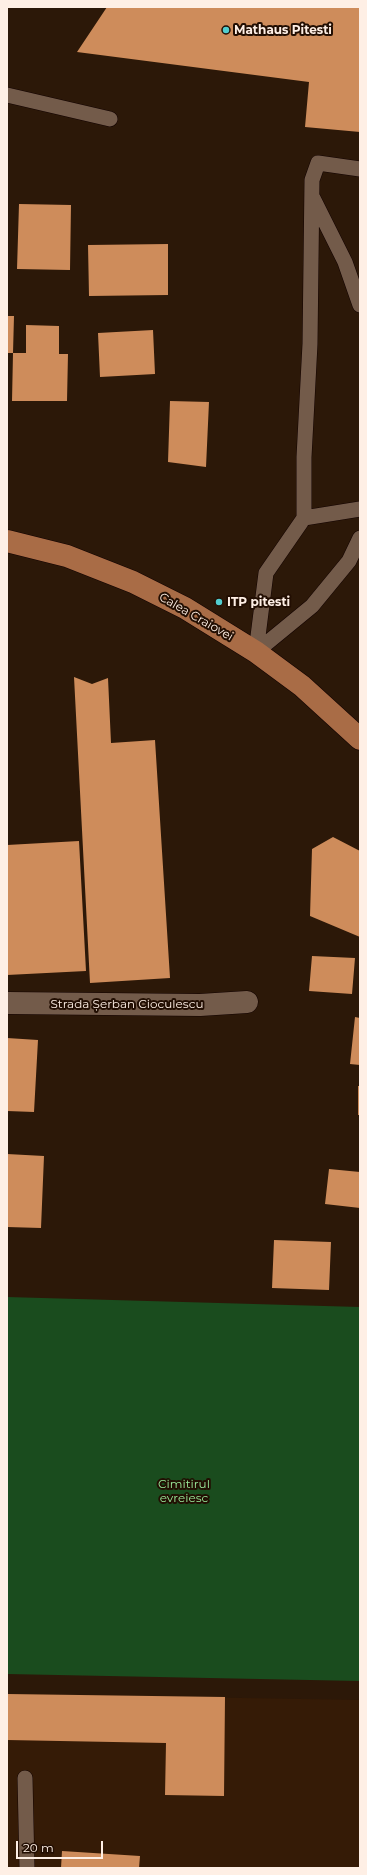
<!DOCTYPE html>
<meta charset="utf-8">
<style>
body{margin:0}
#map{position:relative;width:367px;height:1875px;overflow:hidden;background:#2c1808;font-family:Montserrat,sans-serif}
canvas{display:block}
.frame{position:absolute;inset:0;border:8px solid #feefe5;pointer-events:none}
.scale{position:absolute;left:16px;top:1841px;width:87px;height:18px;box-sizing:border-box;border:2px solid #feefe5;border-top:0;padding-left:5px;font-size:12px;line-height:14px;white-space:nowrap;color:#feefe5;-webkit-text-stroke:3px #220e02;paint-order:stroke}
</style>
<div id="map">
<canvas width="367" height="1875"></canvas>
<div class="frame"></div>
<div class="scale">20 m</div>
</div>
<script>
const c = document.querySelector('canvas').getContext('2d');
c.lineJoin = 'round';
function paint(path, color) { c.fillStyle = color; c.fill(path, 'evenodd'); }
const toPath = rows => new Path2D(rows.map(r => 'M' + r).join(''));
function trace(path, color, width, dash) { c.strokeStyle = color; c.lineWidth = width; c.lineCap = dash ? 'butt' : 'round'; c.setLineDash(dash || []); c.stroke(path); }
function write(font, color, halo, rows, align = 'center') {
  c.font = font + ' Montserrat,sans-serif'; c.lineWidth = 4; c.setLineDash([]); c.textBaseline = 'middle'; c.strokeStyle = halo; c.fillStyle = color; for (const [text, x, y, turn = 0] of rows) {
    c.save(); c.translate(x, y); c.rotate((+turn || 0) * Math.PI / 180); c.textAlign = isNaN(turn) ? turn : align; if (halo) c.strokeText(text, 0, 0); c.fillText(text, 0, 0); c.restore();
  }
}
paint(toPath([
 [7,1694,360,1700,360,1868,7,1868]
]), '#351b06');
paint(toPath([
 [7,1297,360,1307,360,1681,7,1674]
]), '#1a4c1e');
paint(toPath([
 [107,7,360,7,360,132,305,127,309,82,77,52],
 [19,204,71,205,70,270,17,269],
 [168,244,168,295,89,296,88,245],
 [7,316,14,316,13,353,7,353],
 [26,325,59,326,59,354,68,354,67,401,12,401,13,353,26,353],
 [153,330,155,374,100,377,98,333],
 [170,401,209,402,206,467,168,462],
 [74,677,92,684,108,678,111,743,155,740,170,978,90,983],
 [333,837,360,851,360,937,310,916,312,849],
 [79,841,86,971,7,975,7,845],
 [312,956,355,958,352,994,309,991],
 [355,1017,360,1018,360,1065,350,1064],
 [7,1038,38,1040,34,1112,7,1111],
 [358,1086,360,1086,360,1115,358,1115],
 [7,1154,44,1156,41,1228,7,1227],
 [329,1169,360,1172,360,1208,325,1204],
 [274,1240,331,1242,329,1290,272,1288],
 [7,1694,225,1697,224,1796,165,1795,166,1743,7,1740],
 [62,1851,140,1856,139,1868,61,1868]
]), '#ce8c5b');
const lane = toPath([
 [7,95,110,119],
 [313,198,345,262,360,305],
 [304,518,360,509],
 [256,652,266,573,304,518,304,457,310,344,312,180,318,163,360,169],
 [256,652,312,606,349,561,360,538],
 [25,1778,27,1868]
]);
const street = toPath([
 [7,1003,200,1005,247,1002]
]);
const primary = toPath([
 [7,541,67,556,133,582,185,608,256,652,302,686,360,739]
]);
trace(lane, '#130300', 16);
trace(street, '#130300', 23);
trace(primary, '#130300', 23);
trace(lane, '#735b4a', 15);
trace(street, '#735b4a', 22);
trace(primary, '#a96c46', 22);
for (const [x, y, r, color] of [
 [226,30,4,"#52cdcf"],
 [219,602,4,"#52cdcf"]
]) { const dot = new Path2D(); dot.arc(x, y, r, 0, 2 * Math.PI); c.fillStyle = color; c.fill(dot); trace(dot, '#220e02', 1.5); }
write('bold 12px', '#feefe5', '#220e02', [
 ["Mathaus Pitesti",234,30],
 ["ITP pitesti",227,602]
], 'left');
write('12px', '#feefe5', '#220e02', [
 ["Calea Craiovei",196,617,30],
 ["Strada Șerban Cioculescu",127,1004]
]);
write('12px', '#99ea9b', '#220e02', [
 ["Cimitirul",184,1484],
 ["evreiesc",184,1498]
]);
</script>
